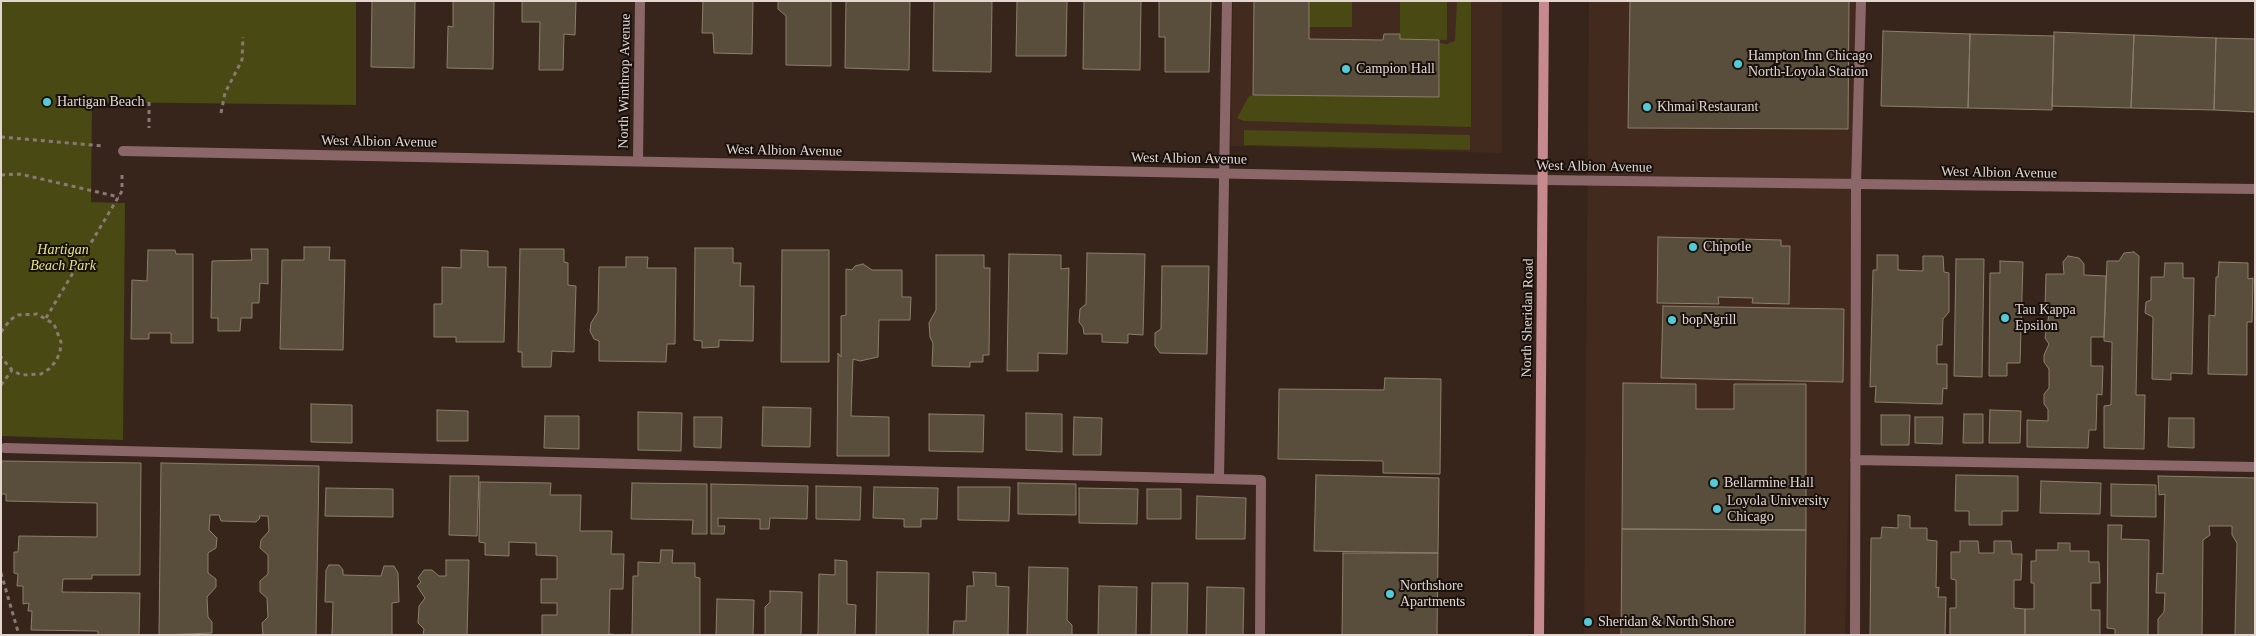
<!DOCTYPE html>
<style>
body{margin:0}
#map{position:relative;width:2256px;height:636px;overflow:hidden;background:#37251c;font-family:"Times New Roman",serif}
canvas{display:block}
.frame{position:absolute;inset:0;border:2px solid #e3d6d0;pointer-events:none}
</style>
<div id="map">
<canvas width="2256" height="636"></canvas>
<div class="frame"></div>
</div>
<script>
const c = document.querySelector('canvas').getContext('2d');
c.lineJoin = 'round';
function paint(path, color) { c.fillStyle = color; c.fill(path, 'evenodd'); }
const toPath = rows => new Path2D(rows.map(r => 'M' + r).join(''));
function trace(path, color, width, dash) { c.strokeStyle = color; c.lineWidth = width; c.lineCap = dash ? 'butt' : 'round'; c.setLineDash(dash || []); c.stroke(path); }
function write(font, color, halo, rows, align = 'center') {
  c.font = font + ' "Times New Roman",serif'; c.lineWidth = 4; c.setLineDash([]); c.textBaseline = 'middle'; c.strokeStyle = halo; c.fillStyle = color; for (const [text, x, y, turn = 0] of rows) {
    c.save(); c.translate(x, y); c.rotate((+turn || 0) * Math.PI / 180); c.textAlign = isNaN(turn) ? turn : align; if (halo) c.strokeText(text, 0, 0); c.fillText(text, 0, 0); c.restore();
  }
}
paint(toPath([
 [1233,1,1502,1,1502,153,1231,146],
 [1589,1,1861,1,1845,635,1584,635]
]), '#432a1e');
paint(toPath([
 [1,1,356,1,356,105,92,102,91,202,125,203,123,440,1,436],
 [1309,1,1352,1,1352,27,1309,27],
 [1400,1,1447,1,1447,40,1400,39],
 [1457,1,1471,1,1471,127,1244,121,1237,118,1249,96,1253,95,1439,97,1440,43,1447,44,1455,41],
 [1244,130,1470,135,1470,150,1244,145]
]), '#494914');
const building = toPath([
 [372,1,415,1,414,68,371,67,372,1],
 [453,1,494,1,493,69,447,68,448,26,453,27,453,1],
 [522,1,576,1,575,35,564,34,563,70,539,70,540,22,522,22,522,1],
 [703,1,753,1,752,54,714,53,713,33,702,33,703,1],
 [778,1,831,1,831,66,786,65,786,16,778,9,778,1],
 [846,1,910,1,909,70,845,68,846,1],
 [934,1,992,1,991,72,933,71,934,1],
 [1017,1,1067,1,1066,56,1016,56,1017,1],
 [1084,1,1141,1,1140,70,1083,69,1084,1],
 [1159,1,1211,1,1209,72,1165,72,1165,37,1159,37,1159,1],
 [1254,1,1309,1,1309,39,1383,40,1384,34,1400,34,1400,39,1439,40,1439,97,1253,95,1254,1],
 [1630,1,1849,1,1848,129,1628,128,1630,1],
 [1883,31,1970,34,1968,108,1881,106,1883,31],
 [2054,32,2134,35,2131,108,2052,106,2054,32],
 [1970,34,2054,36,2052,110,1968,108,1970,34],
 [2134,35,2216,38,2214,110,2131,108,2134,35],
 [2216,38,2255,39,2255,112,2214,110,2216,38],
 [1658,237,1781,240,1781,246,1790,246,1789,304,1752,303,1753,298,1718,297,1719,304,1657,303,1658,237],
 [304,247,330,247,329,260,345,260,343,350,280,349,282,260,304,260,304,247],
 [695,248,733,248,733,263,741,263,740,286,754,286,753,341,719,340,719,347,702,348,702,341,694,340,695,248],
 [251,249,268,249,268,284,260,283,259,303,252,303,252,318,241,318,240,331,218,331,218,318,211,318,212,261,252,260,251,249],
 [520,249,564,249,564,262,568,263,568,285,576,286,574,352,552,351,551,367,522,367,522,352,518,352,520,249],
 [148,250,175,250,176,254,193,254,193,343,171,343,171,333,149,333,149,339,131,339,132,280,147,281,148,250],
 [461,250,488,251,488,267,506,267,504,342,456,342,456,337,434,337,434,304,442,304,442,267,461,268,461,250],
 [782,250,829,250,829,362,781,362,782,250],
 [2134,252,2139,256,2136,395,2145,395,2144,449,2104,448,2104,406,2111,405,2112,342,2104,341,2104,337,2107,261,2119,261,2124,253,2134,252],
 [1087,253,1145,254,1143,335,1128,334,1128,343,1102,342,1102,334,1084,334,1083,327,1079,322,1080,309,1086,304,1087,253],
 [1009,254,1061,255,1061,269,1069,268,1067,354,1038,353,1038,371,1007,371,1009,254],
 [936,255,984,255,984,268,990,268,989,355,983,355,983,362,970,362,970,367,932,366,933,343,930,337,929,323,936,310,936,255],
 [1877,255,1898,255,1898,270,1923,271,1923,256,1943,256,1944,272,1949,273,1949,312,1943,319,1942,345,1937,345,1937,364,1947,364,1947,389,1943,388,1942,404,1875,402,1876,386,1870,387,1873,270,1877,270,1877,255],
 [2068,256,2079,258,2084,264,2084,275,2106,276,2104,337,2091,337,2091,366,2103,366,2102,395,2097,394,2096,430,2089,430,2088,448,2027,447,2027,420,2048,421,2048,409,2044,404,2044,394,2049,388,2049,369,2044,362,2044,355,2049,344,2045,338,2050,308,2045,307,2046,274,2064,274,2063,262,2068,256],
 [626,257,648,257,647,268,676,268,675,344,667,344,666,362,599,361,599,341,594,339,590,331,591,323,598,312,599,267,626,267,626,257],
 [1956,259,1984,259,1982,377,1954,376,1956,259],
 [2000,261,2023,262,2020,363,2007,363,2007,376,1989,376,1990,273,2000,273,2000,261],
 [2219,262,2248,263,2248,279,2253,278,2252,322,2247,322,2247,375,2208,374,2209,315,2215,316,2216,277,2218,277,2219,262],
 [2165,263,2183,263,2183,278,2194,278,2192,374,2171,373,2171,380,2152,379,2153,317,2145,313,2146,302,2151,300,2151,277,2164,277,2165,263],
 [863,264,872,270,902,270,902,297,911,297,910,320,879,320,878,357,860,361,853,359,851,416,889,417,889,456,837,456,838,353,841,357,841,316,846,315,846,269,852,270,855,266,863,264],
 [1162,266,1209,266,1207,354,1160,353,1155,346,1155,333,1161,329,1162,266],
 [1663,306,1844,309,1843,382,1661,378,1663,306],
 [1385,378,1441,379,1440,474,1383,473,1383,461,1278,459,1279,389,1384,390,1385,378],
 [1623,383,1696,384,1696,409,1734,409,1734,384,1806,384,1806,530,1622,529,1623,383],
 [311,404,352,405,352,443,311,442,311,404],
 [763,407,811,408,810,447,762,446,763,407],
 [437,410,468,411,468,441,437,441,437,410],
 [1990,410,2021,411,2020,443,1989,443,1990,410],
 [638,412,682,413,681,451,638,450,638,412],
 [1026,413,1062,414,1062,452,1026,450,1026,413],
 [929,414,984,415,983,452,929,451,929,414],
 [1964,414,1983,414,1983,443,1963,443,1964,414],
 [1881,415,1910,415,1909,445,1881,445,1881,415],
 [545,416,579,416,579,449,544,448,545,416],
 [694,417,722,417,721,448,694,447,694,417],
 [1074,417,1102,418,1101,455,1073,455,1074,417],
 [1915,417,1943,417,1942,444,1915,443,1915,417],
 [2169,418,2194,418,2194,448,2168,447,2169,418],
 [1,461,141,463,140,575,92,575,92,579,63,579,62,592,140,593,139,635,98,635,98,631,31,630,32,611,28,611,29,603,23,604,23,586,17,586,18,574,14,573,14,552,18,552,19,536,97,537,97,503,6,501,6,494,1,494,1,461],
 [161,463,319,466,316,635,263,635,262,623,268,617,267,598,260,592,260,581,268,574,268,555,260,548,261,540,269,531,268,516,259,516,260,518,256,522,221,521,219,515,210,515,209,530,217,538,216,548,208,553,208,573,216,579,216,587,207,597,208,617,212,622,212,633,159,635,161,463],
 [1316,475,1439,478,1438,553,1314,551,1316,475],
 [1956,475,2018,476,2018,511,2002,511,2002,525,1969,525,1969,511,1955,511,1956,475],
 [450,476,479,476,477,536,449,535,450,476],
 [2158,476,2255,478,2255,635,2235,635,2237,543,2232,535,2232,526,2209,526,2210,535,2203,540,2202,635,2158,635,2158,619,2164,612,2165,593,2156,593,2157,573,2163,574,2165,494,2159,495,2158,476],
 [2041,481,2101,483,2100,514,2040,513,2041,481],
 [480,482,551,483,550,495,581,495,580,531,612,531,611,554,624,554,623,589,610,589,609,634,621,635,542,635,542,615,557,615,557,603,541,603,541,579,557,579,557,556,536,555,536,543,509,542,509,556,485,555,485,543,479,542,480,482],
 [632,483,707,484,707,534,692,534,693,520,631,519,632,483],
 [1018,483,1076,484,1076,515,1018,514,1018,483],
 [711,484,808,486,807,519,770,518,769,529,760,529,760,519,718,518,718,526,725,526,724,534,711,534,711,484],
 [2111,484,2156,485,2156,517,2111,516,2111,484],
 [816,486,861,487,860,520,816,519,816,486],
 [874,487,938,488,937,519,921,519,921,527,904,527,904,519,873,518,874,487],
 [958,487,1010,487,1009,521,958,520,958,487],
 [326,488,393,489,393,517,325,516,326,488],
 [1079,488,1138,489,1137,524,1079,523,1079,488],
 [1147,489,1181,489,1181,519,1147,519,1147,489],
 [1197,496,1246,498,1245,539,1196,539,1197,496],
 [1898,515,1910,516,1910,528,1927,528,1927,540,1937,541,1936,588,1939,587,1938,597,1946,597,1945,635,1870,635,1871,538,1881,538,1882,527,1898,528,1898,515],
 [2108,525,2122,525,2121,539,2149,540,2148,635,2115,635,2115,629,2107,628,2108,525],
 [1622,529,1806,530,1805,635,1621,635,1622,529],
 [1960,541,1978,541,1979,553,1994,553,1994,541,2011,541,2012,554,2022,554,2021,580,2014,580,2014,608,2025,609,2025,635,1950,635,1950,608,1956,608,1956,580,1951,579,1951,552,1960,552,1960,541],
 [2058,543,2070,543,2070,551,2089,551,2089,562,2099,562,2100,583,2091,583,2091,610,2100,610,2100,635,2025,635,2025,609,2034,609,2034,583,2031,583,2031,561,2036,561,2036,550,2058,550,2058,543],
 [661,550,673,550,672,563,695,563,695,577,700,578,700,635,632,635,633,576,638,576,638,562,660,563,661,550],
 [1343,553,1438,553,1437,635,1342,635,1343,553],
 [446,560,469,560,467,635,423,635,424,629,418,623,419,606,425,598,417,586,421,582,418,578,424,570,432,570,439,576,446,576,446,560],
 [835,560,847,561,847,604,856,605,855,635,816,635,818,633,819,574,835,575,835,560],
 [329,565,339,565,343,570,343,575,381,576,384,566,394,566,398,573,399,602,392,603,392,635,332,635,333,602,325,602,326,570,329,565],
 [1029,567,1068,568,1067,620,1072,625,1072,635,1027,635,1029,567],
 [877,572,929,573,928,635,876,635,877,572],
 [973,572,996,573,996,586,1009,587,1008,635,953,635,954,621,966,621,967,586,974,586,973,572],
 [1152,583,1188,583,1187,635,1151,635,1152,583],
 [1099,586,1137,587,1136,635,1098,635,1099,586],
 [1207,587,1244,588,1243,635,1206,635,1207,587],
 [770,591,802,592,801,635,765,635,765,607,770,602,770,591],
 [717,599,754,600,753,635,716,635,717,599]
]);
paint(building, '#594d3b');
trace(building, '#8c7f6b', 1);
trace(toPath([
 [149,102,149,128],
 [221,113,225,93,242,60,243,37],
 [1,137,103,146],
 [1,175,20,174,119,197],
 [46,318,122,191,122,172],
 [1,332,10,320,18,315,37,314,54,324,61,342,60,352,56,361,49,369,41,374,21,375,12,370,1,357],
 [1,385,12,370],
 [1,573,19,635]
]), '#8a7a73', 3, [4, 4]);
trace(toPath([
 [5,448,1261,480,1260,635],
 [1855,460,2255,467],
 [1219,479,1227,1],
 [1855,635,1856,185,1861,1]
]), '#8c676a', 10);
trace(toPath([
 [123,151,1543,180,2255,189],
 [638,161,640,1]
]), '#8c676a', 10);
trace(toPath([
 [1539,635,1544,1]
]), '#c5898e', 10);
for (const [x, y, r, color] of [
 [1738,64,5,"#52cbd8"],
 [1346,69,5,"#52cbd8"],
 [47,102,5,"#52cbd8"],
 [1647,107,5,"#52cbd8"],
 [1693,247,5,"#52cbd8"],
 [2005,318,5,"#52cbd8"],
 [1672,320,5,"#52cbd8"],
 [1714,483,5,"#52cbd8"],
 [1717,509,5,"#52cbd8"],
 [1390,594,5,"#52cbd8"],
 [1588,622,5,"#52cbd8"]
]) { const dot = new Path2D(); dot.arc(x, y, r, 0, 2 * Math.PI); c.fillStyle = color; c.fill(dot); trace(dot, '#18100c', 2); }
write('14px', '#e3d6d0', '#18100c', [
 ["Hampton Inn Chicago",1748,56],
 ["North-Loyola Station",1748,72],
 ["Campion Hall",1356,69],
 ["Hartigan Beach",57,102],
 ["Khmai Restaurant",1657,107],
 ["Chipotle",1703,247],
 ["Tau Kappa",2015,310],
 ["Epsilon",2015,326],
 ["bopNgrill",1682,320],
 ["Bellarmine Hall",1724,483],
 ["Loyola University",1727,501],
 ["Chicago",1727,517],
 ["Northshore",1400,586],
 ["Apartments",1400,602],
 ["Sheridan & North Shore",1598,622]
], 'left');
write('14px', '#e3d6d0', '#18100c', [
 ["North Winthrop Avenue",625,81,-89],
 ["West Albion Avenue",379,142,1],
 ["West Albion Avenue",784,151,1],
 ["West Albion Avenue",1189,159,1],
 ["West Albion Avenue",1594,167,1],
 ["West Albion Avenue",1999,173,1],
 ["North Sheridan Road",1528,318,-89]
]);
write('italic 14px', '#e8e977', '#18100c', [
 ["Hartigan",63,250],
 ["Beach Park",63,266]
]);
</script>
